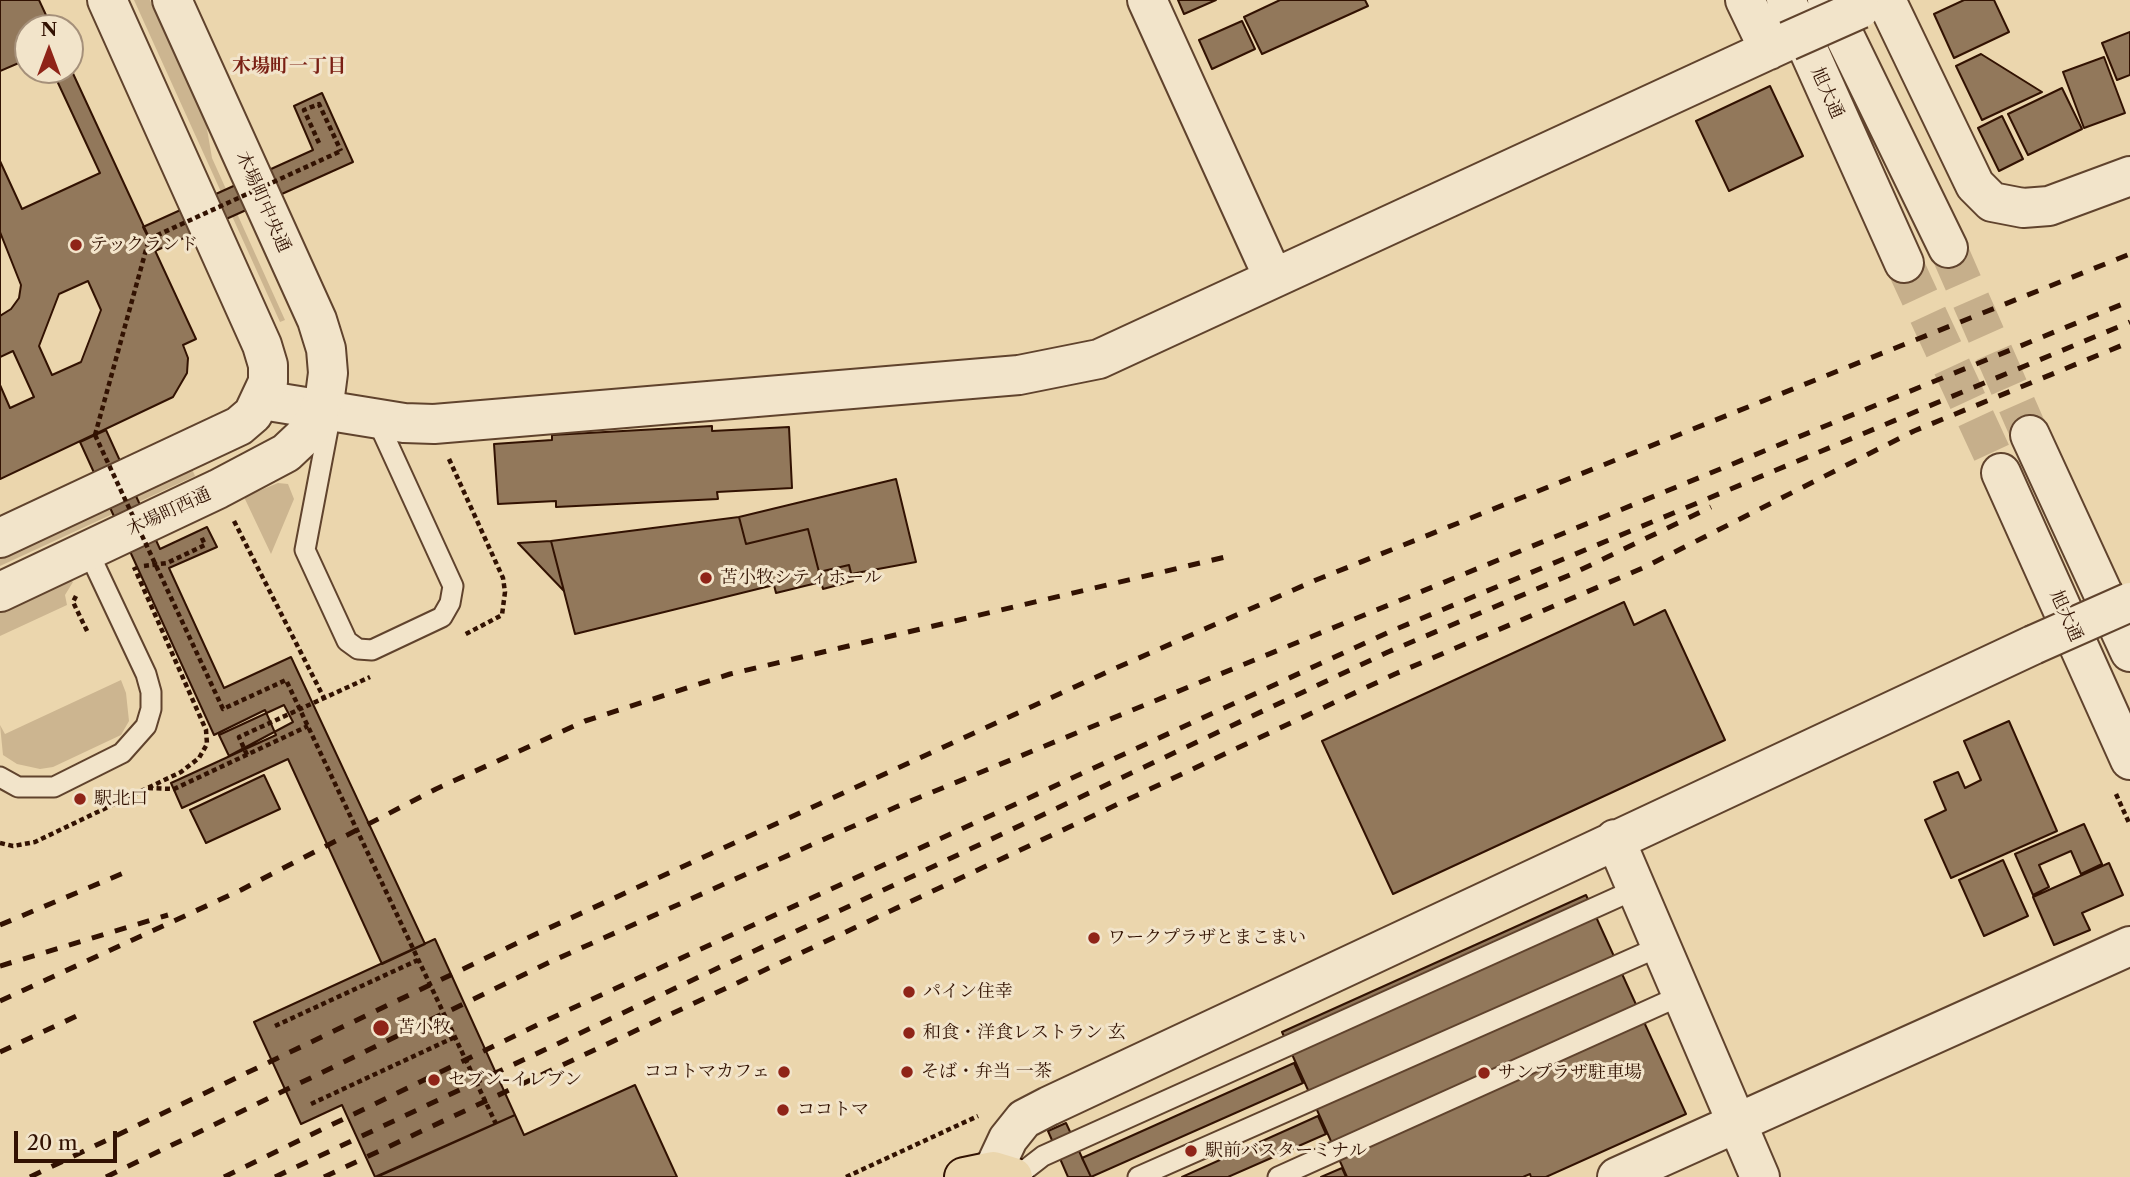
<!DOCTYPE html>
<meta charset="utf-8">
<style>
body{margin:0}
#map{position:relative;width:2130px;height:1177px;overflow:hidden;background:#ebd6ad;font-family:"Libre Caslon Text",serif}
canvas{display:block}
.north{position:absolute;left:14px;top:14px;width:70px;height:70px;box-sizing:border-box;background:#f2e4ca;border:2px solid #a5907a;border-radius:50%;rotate:0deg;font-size:19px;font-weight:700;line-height:28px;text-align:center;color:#321202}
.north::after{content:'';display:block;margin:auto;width:24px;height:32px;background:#8f2418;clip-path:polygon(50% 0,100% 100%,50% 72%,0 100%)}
.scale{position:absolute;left:14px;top:1131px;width:103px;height:32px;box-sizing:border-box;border:4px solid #321202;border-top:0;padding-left:9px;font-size:21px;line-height:24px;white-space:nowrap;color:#321202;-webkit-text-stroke:5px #f2e4ca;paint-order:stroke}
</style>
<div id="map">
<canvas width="2130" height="1177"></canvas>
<div class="north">N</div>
<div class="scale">20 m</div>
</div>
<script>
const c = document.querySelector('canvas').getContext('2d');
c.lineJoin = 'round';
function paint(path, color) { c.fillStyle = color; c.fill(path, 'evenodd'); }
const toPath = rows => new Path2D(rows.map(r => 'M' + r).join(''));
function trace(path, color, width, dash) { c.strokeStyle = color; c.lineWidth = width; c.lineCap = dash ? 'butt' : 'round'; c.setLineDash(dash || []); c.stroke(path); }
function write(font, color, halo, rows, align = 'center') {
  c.font = font + ' "Libre Caslon Text","Noto Serif JP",serif'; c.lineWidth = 6; c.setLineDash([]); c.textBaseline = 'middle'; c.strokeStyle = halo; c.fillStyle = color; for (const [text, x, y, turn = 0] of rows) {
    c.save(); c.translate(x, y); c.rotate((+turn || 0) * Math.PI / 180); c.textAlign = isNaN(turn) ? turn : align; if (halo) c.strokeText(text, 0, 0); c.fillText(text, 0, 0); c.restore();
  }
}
paint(toPath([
 [134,0,150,0,206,123,212,158,285,320,280,322],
 [192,469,195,476,0,566,0,558],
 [278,483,288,484,294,499,271,554,244,497],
 [70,579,73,582,65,595,67,605,0,636,0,608],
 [121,680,126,693,129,721,121,735,53,767,40,769,17,764,3,755,0,725,5,734]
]), '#ccb590');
const building = toPath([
 [0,0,39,0,52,28,28,28,28,70,70,70,70,67,196,339,183,345,188,358,187,373,173,397,0,479,0,0],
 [1178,0,1216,0,1184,14,1178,0],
 [1280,0,1365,0,1368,6,1262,54,1244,17,1280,0],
 [1964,0,1994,0,2009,32,1954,58,1934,14,1964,0],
 [1242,21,1255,49,1212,69,1199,40,1242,21],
 [2130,32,2130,75,2117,80,2102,43,2130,32],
 [1981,54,2042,92,1982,120,1956,66,1981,54],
 [2104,57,2125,113,2084,128,2063,72,2104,57],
 [28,59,28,70,52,70,100,173,22,209,0,161,0,71,28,59],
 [1770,86,1803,156,1729,191,1696,121,1770,86],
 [2062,88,2082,129,2028,155,2008,114,2062,88],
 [322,93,353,162,155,251,143,227,313,150,294,106,322,93],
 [2002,116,2023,159,1999,171,1978,128,2002,116],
 [0,232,21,285,19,298,11,309,0,316,0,232],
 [88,281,101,310,81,362,52,375,39,346,59,294,88,281],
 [13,351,34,397,10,408,0,385,0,357,13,351],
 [712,426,712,431,789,427,792,488,717,492,718,499,556,507,556,501,498,504,494,444,552,440,552,435,712,426],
 [106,430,160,549,207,527,217,547,169,568,224,688,291,657,425,944,382,964,288,759,182,808,171,783,276,735,265,710,214,735,80,442,106,430],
 [896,479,916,562,851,574,849,565,819,572,808,529,746,544,739,517,896,479],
 [739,517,746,544,808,529,819,572,849,565,853,581,823,589,821,582,776,593,774,585,575,634,551,541,739,517],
 [551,541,564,591,518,543,551,541],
 [1624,602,1634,625,1665,610,1725,740,1393,894,1322,741,1624,602],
 [284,705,293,722,229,756,219,735,284,705],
 [2009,721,2057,831,1951,878,1925,820,1946,810,1934,782,1958,772,1965,788,1981,780,1964,741,2009,721],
 [264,775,280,809,206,843,190,810,264,775],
 [2084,824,2102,864,2081,874,2071,851,2039,865,2049,887,2033,895,2015,854,2084,824],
 [2003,860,2028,916,1984,936,1959,880,2003,860],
 [2109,863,2123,895,2082,913,2090,930,2054,945,2033,897,2109,863],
 [1586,895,1686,1114,1546,1177,1531,1177,1530,1174,1523,1177,1347,1177,1282,1032,1586,895],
 [435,939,515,1115,375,1177,342,1105,301,1124,254,1022,435,939],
 [1294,1063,1303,1083,1091,1177,1082,1158,1294,1063],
 [635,1085,677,1177,377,1177,515,1115,524,1135,635,1085],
 [1318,1116,1326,1134,1228,1177,1182,1177,1318,1116],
 [1066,1123,1091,1177,1068,1177,1048,1131,1066,1123],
 [1342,1168,1346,1177,1321,1177,1342,1168]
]);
paint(building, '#92785b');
trace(building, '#321202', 2);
trace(toPath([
 [1948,248,2030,435],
 [1904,263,2001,473]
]), '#c6af8b', 38, [38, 19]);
const service = toPath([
 [331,413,305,550,347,641,358,649,372,650,442,617,450,603,453,586,376,418],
 [0,777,18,787,54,787,122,753,146,726,151,709,151,692,146,674,88,551],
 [1016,1177,1043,1156,1636,889],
 [1138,1177,1661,946],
 [1278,1177,1682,995]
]);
const minor = toPath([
 [1147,0,1273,277],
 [1745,0,1769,50],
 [1886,0,1975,185,1992,202,2023,208,2049,206,2130,176],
 [262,400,404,423,434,424,1019,375,1099,359,1788,41],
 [1615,839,1760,1177],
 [993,1171,1008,1139,1024,1119,1049,1106,2033,645],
 [1617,1177,2130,946]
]);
const tertiary = toPath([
 [1786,0,1904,263],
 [1827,0,1948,248],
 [2030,435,2130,652],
 [2001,473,2130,760],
 [0,538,239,426,253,414,268,382,268,365,262,345,107,0],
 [0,592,218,489,286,453,303,437,316,418,325,396,328,373,326,349,317,320,172,0]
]);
const primary = toPath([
 [964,1177,993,1171,1013,1177]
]);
trace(service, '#60432d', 23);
trace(minor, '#60432d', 42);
trace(tertiary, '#60432d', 42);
trace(primary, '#321202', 42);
trace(toPath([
 [319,143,304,110,319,104,341,151],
 [95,435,149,239],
 [449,459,503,578,505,592,502,615,464,635],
 [234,521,324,698],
 [144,566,167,563,205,545,201,536],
 [76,596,73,602,88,633],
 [247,755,239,737,370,677],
 [148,788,174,789,308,726],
 [2116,794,2130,825],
 [0,843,13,846,35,842,181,772,199,758,207,744,206,730,134,567],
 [275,1026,418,960],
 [311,1104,455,1037],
 [846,1177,978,1116]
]), '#321202', 4.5, [5, 3.5]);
trace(service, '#f2e4ca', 19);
trace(minor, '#f2e4ca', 38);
trace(tertiary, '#f2e4ca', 38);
trace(primary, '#ebd6ad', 38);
trace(toPath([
 [0,925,126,872],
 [0,966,168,915],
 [0,1001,241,890,436,789,585,721,730,674,1234,555],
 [0,1052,83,1013],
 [30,1177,536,934,1107,672,1316,580,2130,254],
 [106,1177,550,962,896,807,2130,301],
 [224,1177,560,1014,1389,632,2130,322],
 [275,1177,1388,652,1572,574,1711,507],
 [324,1177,1395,674,1645,567,1914,431,2130,342]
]), '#321202', 5, [12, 12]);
const minorBridge = toPath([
 [1788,41,1860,9],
 [2033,645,2130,602]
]);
trace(minorBridge, '#60432d', 42, []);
trace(toPath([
 [149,239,341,151],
 [95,435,223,709,286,680,496,1124]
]), '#321202', 4.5, [5, 3.5]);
trace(minorBridge, '#f2e4ca', 38);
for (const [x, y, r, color] of [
 [76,245,7,"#8f2418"],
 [706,578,7,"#8f2418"],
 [80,799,7,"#8f2418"],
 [1094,938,7,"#8f2418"],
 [909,992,7,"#8f2418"],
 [381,1028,9,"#8f2418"],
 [909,1033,7,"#8f2418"],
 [784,1072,7,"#8f2418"],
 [907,1072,7,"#8f2418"],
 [1484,1073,7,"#8f2418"],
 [434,1080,7,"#8f2418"],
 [783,1110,7,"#8f2418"],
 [1191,1151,7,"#8f2418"]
]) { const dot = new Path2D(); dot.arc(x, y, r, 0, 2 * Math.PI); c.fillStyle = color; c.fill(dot); trace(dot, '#f2e4ca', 2.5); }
write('18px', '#321202', '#f2e4ca', [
 ["旭大通",1827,93,66],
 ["木場町中央通",263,202,66],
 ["木場町西通",169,512,-25],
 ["旭大通",2066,616,66]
]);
write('18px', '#321202', '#f2e4ca', [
 ["テックランド",90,245],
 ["苫小牧シティホール",720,578],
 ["駅北口",94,799],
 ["ワークプラザとまこまい",1108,938],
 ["パイン住幸",923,992],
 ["苫小牧",397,1028],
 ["和食・洋食レストラン 玄",923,1033],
 ["ココトマカフェ",770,1072,"right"],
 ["そば・弁当 一茶",921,1072],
 ["サンプラザ駐車場",1498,1073],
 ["セブン-イレブン",448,1080],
 ["ココトマ",797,1110],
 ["駅前バスターミナル",1205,1151]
], 'left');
write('bold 19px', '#7a1f14', '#f2e4ca', [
 ["木場町一丁目",289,67]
]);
</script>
